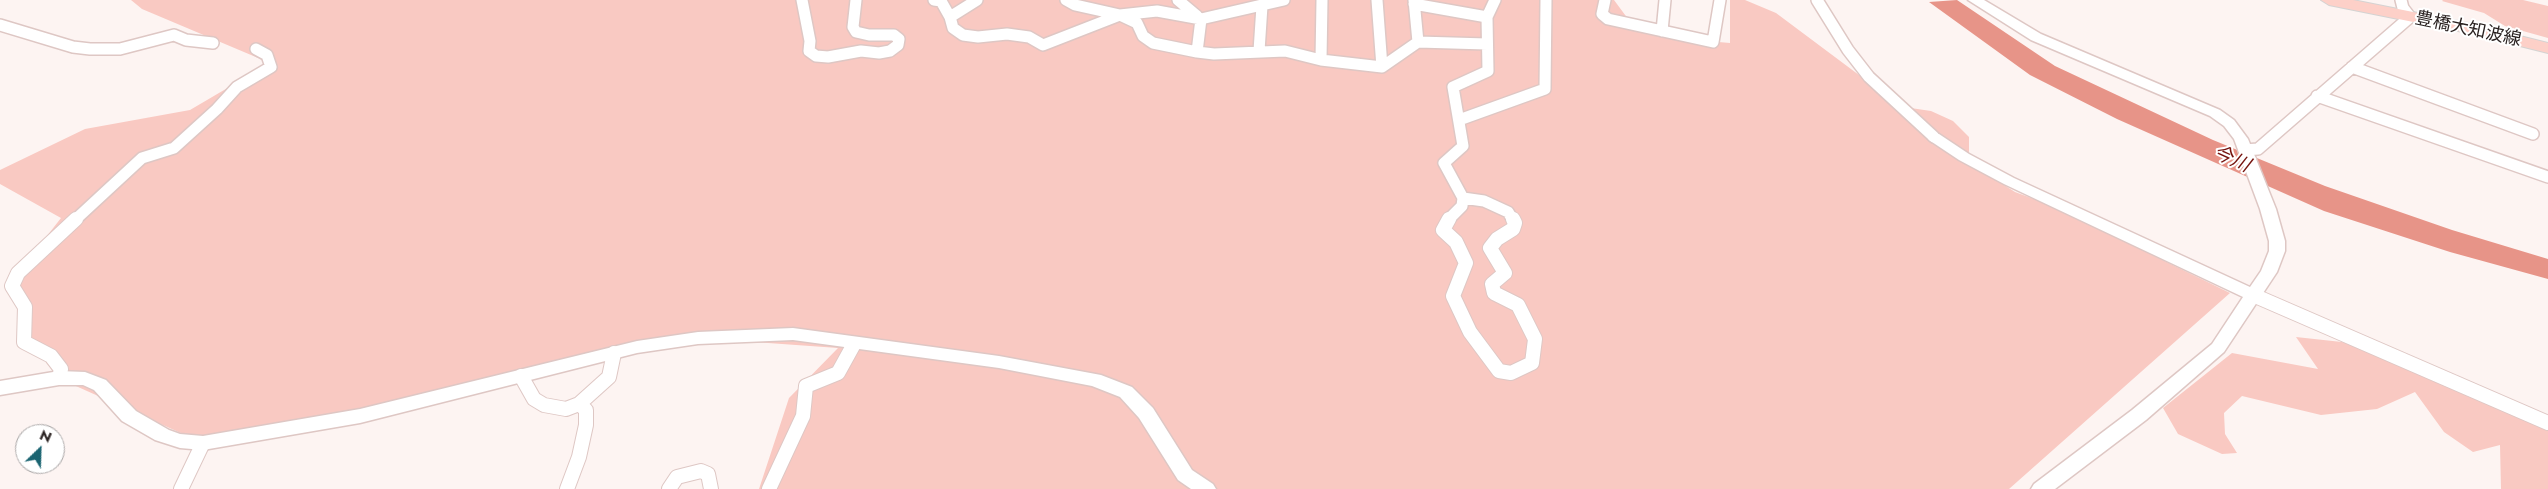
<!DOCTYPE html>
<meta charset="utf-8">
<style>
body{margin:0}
#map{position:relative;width:2548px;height:489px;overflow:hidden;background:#fdf4f2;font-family:Jost,sans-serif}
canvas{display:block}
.north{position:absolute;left:15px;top:424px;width:50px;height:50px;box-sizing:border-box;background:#fff;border:1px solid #a9a6a6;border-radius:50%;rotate:24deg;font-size:14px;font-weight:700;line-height:20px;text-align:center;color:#292120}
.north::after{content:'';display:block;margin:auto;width:18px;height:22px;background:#1a6471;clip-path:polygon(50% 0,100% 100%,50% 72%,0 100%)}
</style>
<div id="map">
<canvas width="2548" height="489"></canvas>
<div class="north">N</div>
</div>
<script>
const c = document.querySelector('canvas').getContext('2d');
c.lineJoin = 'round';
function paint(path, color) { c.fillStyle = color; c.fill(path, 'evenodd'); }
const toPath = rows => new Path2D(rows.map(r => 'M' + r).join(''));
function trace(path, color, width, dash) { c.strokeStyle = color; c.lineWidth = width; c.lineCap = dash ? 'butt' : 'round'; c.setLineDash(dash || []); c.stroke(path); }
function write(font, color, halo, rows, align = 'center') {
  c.font = font + ' Jost,"Noto Sans JP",sans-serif'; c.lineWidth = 4; c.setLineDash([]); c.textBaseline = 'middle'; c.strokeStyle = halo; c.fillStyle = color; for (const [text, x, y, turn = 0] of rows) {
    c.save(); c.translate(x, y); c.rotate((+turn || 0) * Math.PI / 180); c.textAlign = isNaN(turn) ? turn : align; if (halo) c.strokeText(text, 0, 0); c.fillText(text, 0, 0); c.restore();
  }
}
paint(toPath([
 [131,0,1614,0,1631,23,1707,41,1730,43,1730,0,1745,0,1776,13,1859,75,1884,99,1897,106,1931,111,1953,121,1969,137,1969,157,1990,176,2015,192,2050,205,2230,293,2009,489,759,489,789,398,838,348,698,338,203,443,58,378,23,332,18,273,61,218,0,184,0,170,85,129,190,110,270,63,142,9],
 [2443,0,2523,0,2548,6,2548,38,2505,26,2484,13,2442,1],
 [2296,337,2360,344,2548,429,2548,489,2501,489,2500,445,2473,452,2444,432,2415,392,2377,409,2321,415,2242,396,2224,413,2225,434,2237,453,2222,454,2178,434,2163,408,2232,353,2318,369]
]), '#f9c9c2');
paint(toPath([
 [1957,0,2055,66,2213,140,2325,186,2452,230,2548,259,2548,279,2450,252,2324,211,2117,119,2030,75,1929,2]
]), '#e79488');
const minorFar1 = toPath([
 [802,0,810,41,809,51,816,56,828,57,861,51,879,53,890,51,898,45,899,39,894,35,869,35,856,32,853,27,856,0],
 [934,0,941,1,950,17],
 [977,0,950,17,953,28,963,35,978,37,1007,34,1029,37,1043,45,1120,15,1157,11,1201,19,1284,0],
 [1066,0,1075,5,1120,15,1137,23,1143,36,1153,43,1197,52],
 [1178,0,1197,16],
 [1377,0,1382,67],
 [1414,0,1418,42],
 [1605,0,1602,14,1608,19,1713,42,1720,0],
 [1817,0,1848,50,1869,77,1934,137],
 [1414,4,1487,17],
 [1201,19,1197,52,1214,54,1285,51,1321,60,1382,67,1418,42,1487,44],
 [0,25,73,47,90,49,120,49,174,35,186,40,213,43],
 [1662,31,1665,0],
 [1259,51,1262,6],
 [1321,60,1322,0],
 [2352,67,2533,134],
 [2317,96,2548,177],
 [1459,120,1545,89,1546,0],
 [2244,150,2258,149,2410,17,2403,8,2401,0],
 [1463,198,1484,201,1508,212,1513,220],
 [1463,198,1444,163,1463,146,1453,87,1488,71,1487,17,1495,0],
 [75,220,142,158,174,148,217,109,237,87,271,67,267,55,256,49],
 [1448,220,1462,206,1463,198]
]);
const minor = toPath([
 [1449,219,1443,230,1456,242,1466,263,1453,296,1470,332,1499,371,1511,373,1532,363,1535,339,1518,305,1494,293,1492,284,1505,273,1490,248,1497,239,1513,229,1515,223,1513,219],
 [2253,295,2548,423],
 [521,376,534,399,544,405,566,409,579,404,609,377,614,353],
 [59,378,61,369,51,356,24,342,25,307,12,286,18,273,76,219],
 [181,489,203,443],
 [567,489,579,457,586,425,586,410,579,404],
 [669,489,677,477,701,471,708,474,711,489],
 [769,489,803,416,806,386,838,373,854,344]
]);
const tertiary = toPath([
 [1968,0,1984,0,2041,34,2220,110,2234,120,2248,139,2276,209,2285,241,2285,251,2277,272,2224,352,2146,420,2055,489,2031,489,2034,484,2132,410,2212,344,2243,297,2004,184,1959,160,1929,140,1927,137,1929,134,1939,134,1969,154,2014,178,2250,287,2261,271,2269,251,2269,241,2260,209,2234,139,2224,126,2210,116,2031,40,1968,0],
 [793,328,999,356,1101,375,1132,387,1153,408,1192,470,1213,484,1216,489,1191,489,1178,480,1139,418,1120,397,1092,386,999,368,793,340,698,344,637,353,360,423,203,450,180,448,155,440,122,421,94,390,83,385,59,385,0,395,0,381,59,371,85,372,106,380,136,411,169,430,180,434,203,436,360,409,637,341,698,332,793,328]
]);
const primary = toPath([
 [2321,0,2353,0,2468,23,2548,43,2548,53,2468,33,2329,5,2321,0]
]);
trace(minorFar1, '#dec7c4', 14);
trace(minor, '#dec7c4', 16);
trace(tertiary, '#dec7c4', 3);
trace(primary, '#d4d3d2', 2);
trace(minorFar1, '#fff', 11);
trace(minor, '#fff', 14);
paint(tertiary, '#fff');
paint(primary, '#fdd0c8');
write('18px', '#292120', '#fff', [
 ["豊橋大知波線",2468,30,12]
]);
write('italic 19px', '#75130e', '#fff', [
 ["今川",2231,160,24]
]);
</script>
